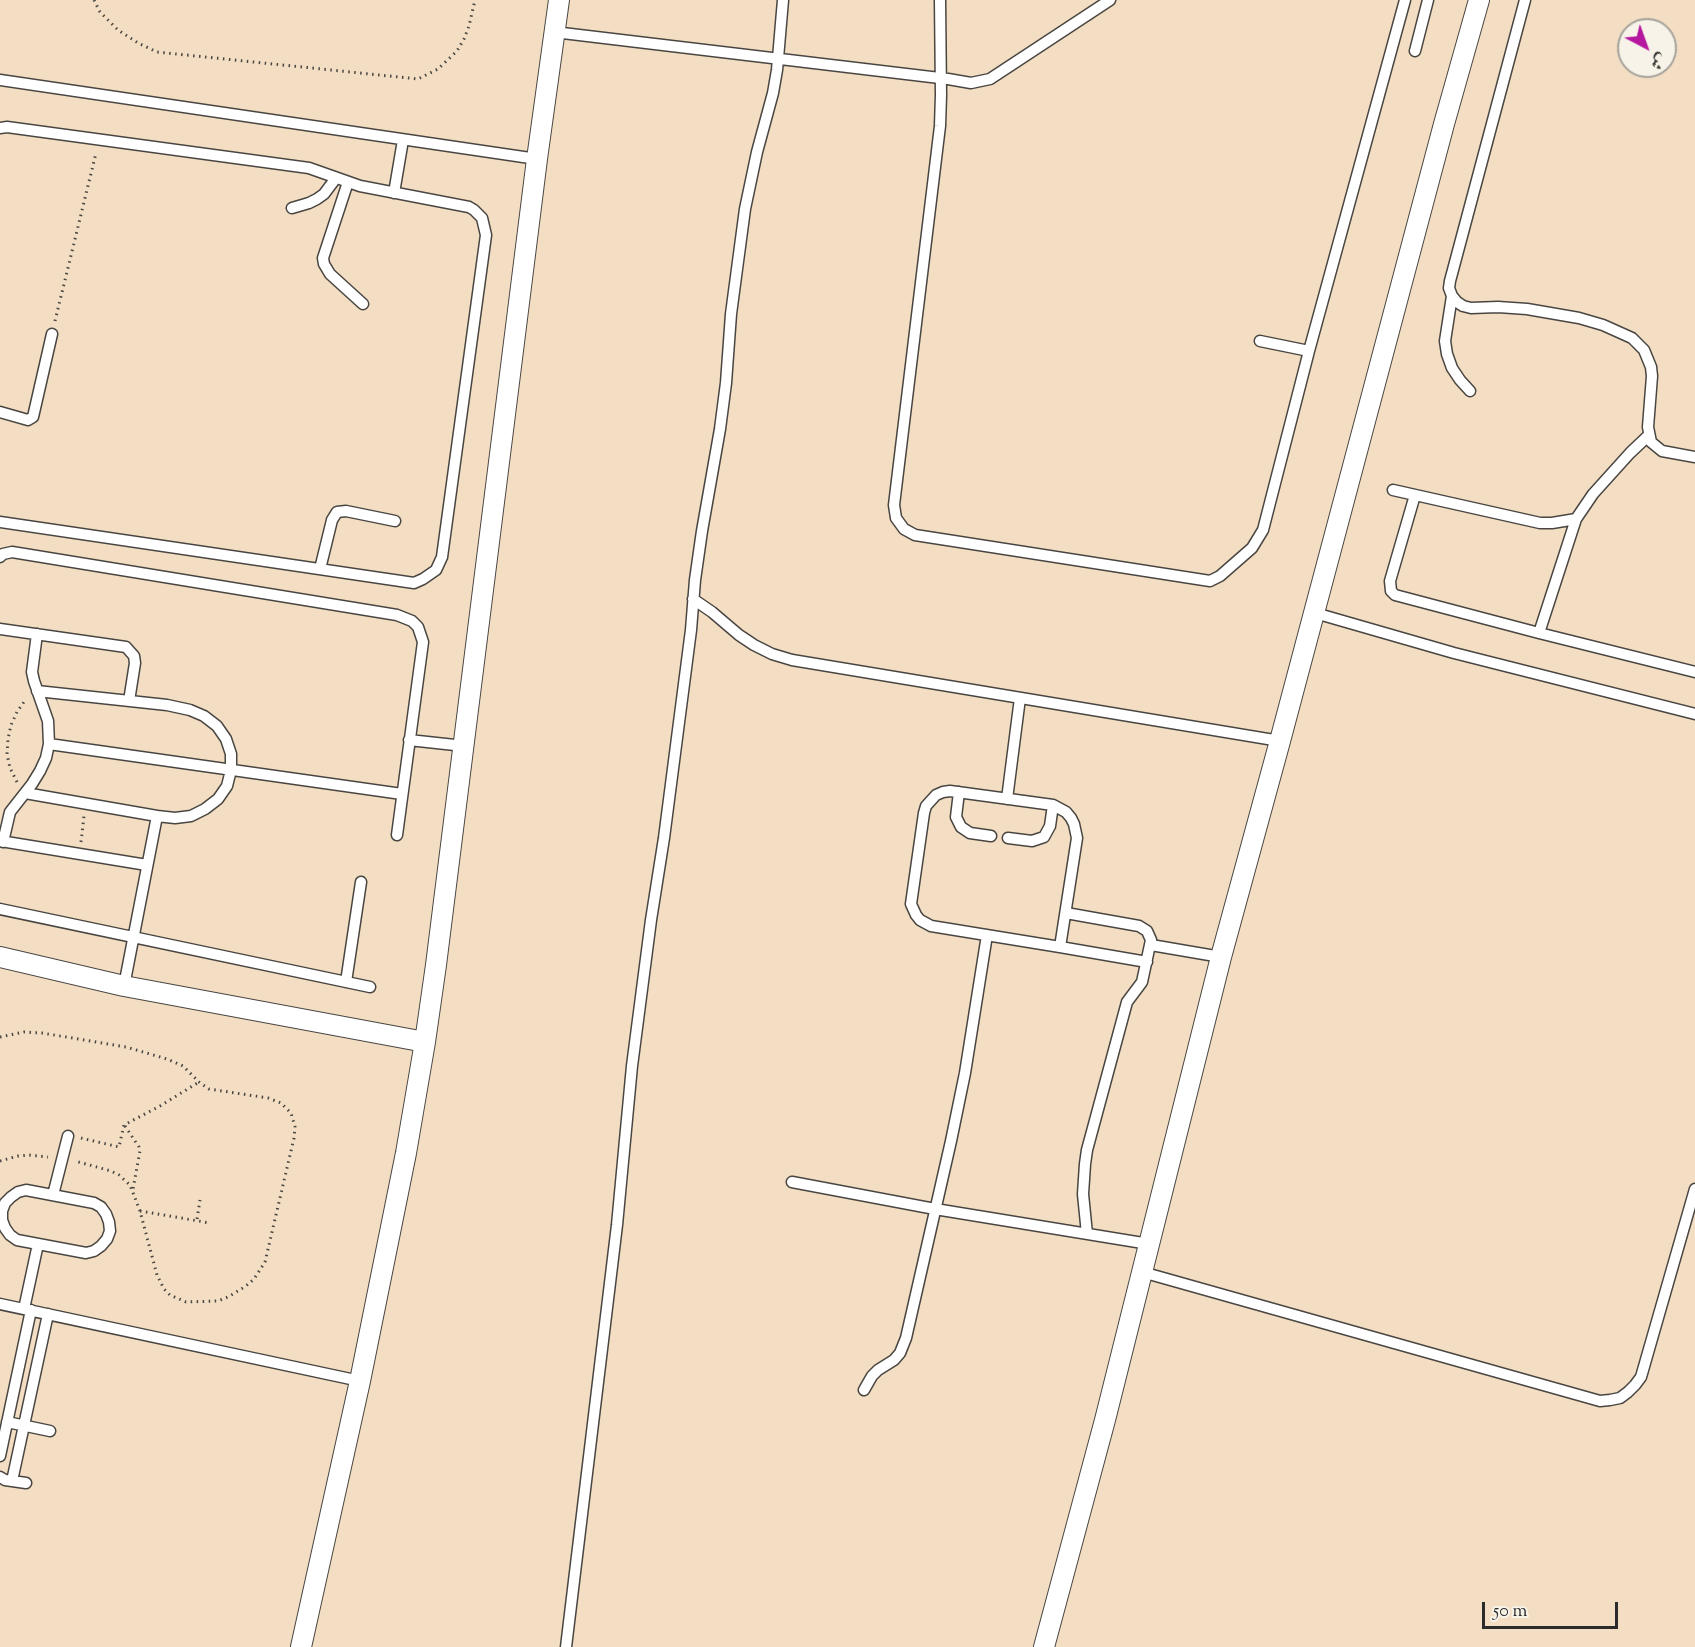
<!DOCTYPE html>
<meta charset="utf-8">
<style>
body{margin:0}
#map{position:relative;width:1695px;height:1647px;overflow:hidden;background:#f4dec3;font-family:"Sorts Mill Goudy",Amiri,serif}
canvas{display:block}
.north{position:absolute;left:1617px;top:18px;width:60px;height:60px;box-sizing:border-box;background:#f7f3e8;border:2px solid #a5a39c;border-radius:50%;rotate:139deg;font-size:16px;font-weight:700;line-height:24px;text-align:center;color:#2b2b2b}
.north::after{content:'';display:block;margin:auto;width:21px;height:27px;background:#b5179e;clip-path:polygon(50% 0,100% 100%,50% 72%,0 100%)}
.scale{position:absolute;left:1482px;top:1602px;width:136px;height:27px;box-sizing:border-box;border:3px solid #2b2b2b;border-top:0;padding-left:8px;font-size:18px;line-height:21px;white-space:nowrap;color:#2b2b2b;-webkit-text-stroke:4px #f7f3e8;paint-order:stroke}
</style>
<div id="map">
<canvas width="1695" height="1647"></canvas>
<div class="north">ش</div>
<div class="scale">50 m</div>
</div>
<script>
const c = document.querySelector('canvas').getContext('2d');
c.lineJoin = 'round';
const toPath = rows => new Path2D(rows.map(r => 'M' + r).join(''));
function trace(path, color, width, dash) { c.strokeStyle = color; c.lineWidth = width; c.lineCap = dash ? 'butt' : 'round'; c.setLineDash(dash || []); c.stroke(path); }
const service = toPath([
 [940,0,941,95,940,126,894,505,896,518,904,529,915,535,1210,581,1220,576,1252,548,1263,530,1309,351,1405,0],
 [1525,0,1450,281,1449,288,1452,296,1457,302,1463,306,1471,308,1498,307,1527,309,1579,318,1603,325,1632,338,1644,350,1651,367,1652,376,1648,427,1651,442,1662,451,1695,457],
 [554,32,948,79,971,83,990,79,1110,0],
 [1415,51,1428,0],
 [0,80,537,159],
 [0,128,7,127,309,168,360,186,469,207,474,210,482,218,486,235,442,557,436,570,423,579,414,583,0,522],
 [348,182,323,258,324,264,330,274,363,304],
 [394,193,403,140],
 [292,208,309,203,317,199,324,194,336,178],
 [1452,296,1445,341,1447,354,1452,368,1460,380,1470,391],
 [1260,341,1309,351],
 [0,412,28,420,33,417,52,334],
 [1393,490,1540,523,1552,523,1576,519],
 [1415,495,1390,581,1391,591,1395,595,1539,633,1695,672],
 [0,557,3,554,12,552,397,615,412,621,418,627,423,642,397,835],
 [320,569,332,520,337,512,346,511,395,521],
 [693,599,712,612,739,635,754,645,772,654,792,660,1280,741],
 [1315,613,1454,653,1695,714],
 [0,629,126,647,134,656,135,663,129,701],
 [1539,633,1576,519,1593,494,1630,453,1649,435],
 [409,740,464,746],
 [49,744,402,794],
 [950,791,1053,805,1066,812,1071,818,1074,824,1077,838,1060,947,931,926,920,920,916,915,911,904,924,813,926,806,936,795,943,792,950,791],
 [959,792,956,817,961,827,970,833,991,836],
 [25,793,157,816,175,818,191,816,205,809,218,799,227,786,231,770,231,754,226,739,217,726,204,716,190,710,167,705,37,691],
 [1007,799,1020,698],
 [1008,838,1032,841,1044,837,1050,826,1053,805],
 [0,841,147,865],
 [3,842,10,812,32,784,40,771,46,758,49,744,48,721,34,681,32,672,37,634],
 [0,909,370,987],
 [1066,913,1139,926,1147,931,1151,940,1142,982,1127,1002,1087,1150,1085,1164,1083,1194,1087,1234],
 [1151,945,1221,957],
 [1060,947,1147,962],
 [346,982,361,882],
 [124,986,157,816],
 [792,1182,935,1209,1149,1244],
 [26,1190,94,1203,101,1207,106,1214,109,1222,110,1231,107,1239,101,1246,94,1251,86,1253,17,1240,10,1235,5,1228,2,1220,2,1211,5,1203,11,1197,18,1192,26,1190],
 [53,1195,68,1136],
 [1142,1272,1600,1401,1610,1400,1620,1398,1628,1392,1635,1385,1641,1377,1695,1189],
 [0,1304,360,1381],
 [24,1309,38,1244],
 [864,1390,872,1376,878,1370,894,1360,900,1353,906,1338,951,1141,965,1073,987,935],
 [7,1422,50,1431],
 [0,1456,31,1310],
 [0,1477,5,1480,26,1483],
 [12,1481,48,1314],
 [566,1647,617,1225,632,1066,651,920,664,838,691,630,695,580,702,531,720,429,726,383,731,314,745,209,757,152,773,93,777,70,783,0]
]);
const minor = toPath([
 [0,957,124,986,425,1042],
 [301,1647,360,1381,406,1153,425,1042,436,965,537,159,559,0],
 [1044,1647,1105,1420,1221,957,1280,741,1444,124,1479,0]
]);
trace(service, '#494642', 13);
trace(minor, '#494642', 22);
trace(toPath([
 [94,0,100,12,118,30,138,43,157,52,418,79,438,69,457,51,464,39,469,26,475,0],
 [55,321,96,153],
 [17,782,10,768,7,754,8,739,11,725,17,712,26,699],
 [81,842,84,816],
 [0,1037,24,1032,42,1033,126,1047,167,1059,183,1066,199,1082,209,1089,268,1098,281,1103,291,1113,295,1127,294,1138,265,1262,254,1279,246,1286,228,1297,218,1301,186,1302,170,1295,164,1289,157,1275,140,1211,130,1185,119,1175,111,1171,75,1161],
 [125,1126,139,1147,140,1151,133,1189],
 [81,1138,119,1147,124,1125,160,1106,199,1082],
 [0,1161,18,1156,29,1155,48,1157],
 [140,1211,210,1223],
 [197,1219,200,1200]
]), '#494642', 3, [1.5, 4.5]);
trace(service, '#fff', 10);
trace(minor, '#fff', 20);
</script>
